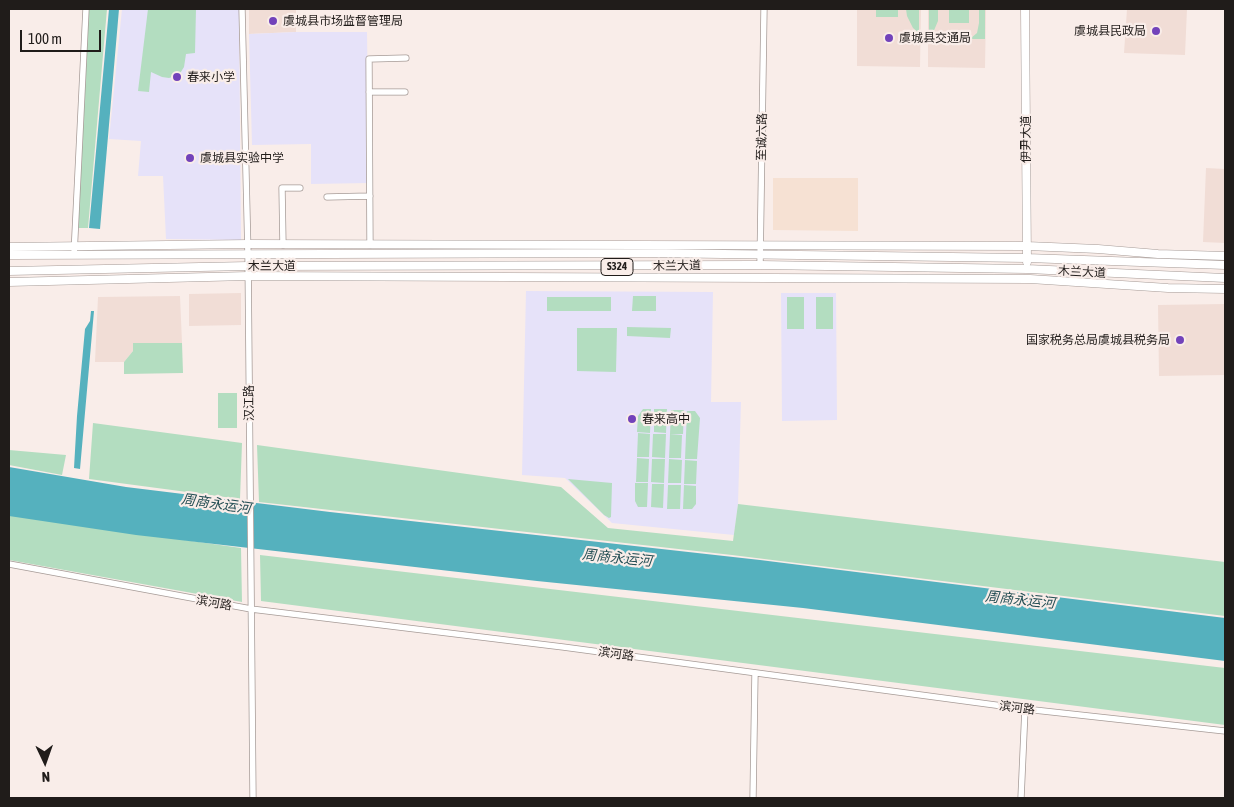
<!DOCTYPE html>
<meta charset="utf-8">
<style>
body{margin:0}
#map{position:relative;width:1234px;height:807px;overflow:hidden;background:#f9ede9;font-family:"Asap Condensed",sans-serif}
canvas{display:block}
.frame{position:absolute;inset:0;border:10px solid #201c1a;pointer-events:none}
.north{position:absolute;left:20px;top:737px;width:50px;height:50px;-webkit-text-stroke:4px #f9ede9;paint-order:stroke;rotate:177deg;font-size:14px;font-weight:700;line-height:20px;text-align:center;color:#201c1a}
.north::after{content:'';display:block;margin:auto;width:18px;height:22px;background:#201c1a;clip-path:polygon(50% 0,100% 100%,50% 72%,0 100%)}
.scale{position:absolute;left:20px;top:30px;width:81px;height:22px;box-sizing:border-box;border:2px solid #201c1a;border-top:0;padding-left:6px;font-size:15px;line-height:18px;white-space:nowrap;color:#201c1a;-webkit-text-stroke:4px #f9ede9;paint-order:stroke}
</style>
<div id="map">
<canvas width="1234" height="807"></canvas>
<div class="frame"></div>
<div class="north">N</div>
<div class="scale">100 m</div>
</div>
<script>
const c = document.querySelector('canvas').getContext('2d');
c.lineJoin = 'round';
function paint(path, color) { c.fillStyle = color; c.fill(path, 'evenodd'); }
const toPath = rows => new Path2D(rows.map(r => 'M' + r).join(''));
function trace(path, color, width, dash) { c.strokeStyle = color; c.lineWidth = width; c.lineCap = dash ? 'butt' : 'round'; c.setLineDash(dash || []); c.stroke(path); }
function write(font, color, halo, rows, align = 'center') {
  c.font = font + ' "Asap Condensed","Noto Sans SC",sans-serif'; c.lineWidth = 4.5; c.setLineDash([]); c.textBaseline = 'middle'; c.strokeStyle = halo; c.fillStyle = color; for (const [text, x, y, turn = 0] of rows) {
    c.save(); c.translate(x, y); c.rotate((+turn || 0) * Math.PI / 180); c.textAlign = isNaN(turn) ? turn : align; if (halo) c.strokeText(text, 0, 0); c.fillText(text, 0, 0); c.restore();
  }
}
paint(toPath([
 [249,9,296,9,296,32,249,34],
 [857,9,921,9,920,67,857,66],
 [928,9,986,9,985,68,928,67],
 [1127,9,1187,9,1185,55,1124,53],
 [1206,168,1225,169,1225,243,1203,242],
 [241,293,241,325,189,326,189,294],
 [180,296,182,343,134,343,133,351,124,362,95,362,98,297],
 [1225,304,1225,375,1159,376,1158,305]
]), '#f1ddd6');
paint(toPath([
 [122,9,239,9,241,240,166,239,163,176,138,176,141,141,109,139],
 [296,32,367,32,369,183,311,184,311,144,252,145,249,34],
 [526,291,713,292,711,402,741,402,738,504,734,535,612,523,565,478,522,475],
 [781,293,836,293,837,420,782,421]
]), '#e6e2f9');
paint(toPath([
 [773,178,858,178,858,231,773,230]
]), '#f6e1d3');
paint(toPath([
 [88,9,107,9,88,228,77,228],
 [148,9,196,9,195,53,186,54,184,67,179,75,169,78,162,77,151,72,149,92,138,91],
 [876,9,898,9,898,17,876,17],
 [906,9,919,9,919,33,913,28,907,16],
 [929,9,938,9,938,21,932,35,929,35],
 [949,9,969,9,969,23,949,23],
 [979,9,985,9,985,39,972,39,971,38,977,33,979,23],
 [633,296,656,296,656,311,632,311],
 [547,297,611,297,611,311,547,311],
 [787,297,804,297,804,329,787,329],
 [816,297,833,297,833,329,816,329],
 [627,327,671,328,670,338,627,336],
 [577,328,617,328,616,372,577,371],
 [133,343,182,343,183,373,124,374,124,362,133,351],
 [218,393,237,393,237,428,218,428],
 [643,409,651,409,650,433,637,432,638,416],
 [654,409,667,409,666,433,654,432],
 [671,410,684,410,683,434,670,434],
 [687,411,695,411,700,418,697,459,685,459],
 [93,423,242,443,240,499,89,479],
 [638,433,650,434,649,457,637,457],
 [653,434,666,434,665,458,652,457],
 [670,434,682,435,681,458,669,458],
 [257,445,561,487,608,528,733,541,738,504,1225,562,1225,616,732,555,259,502],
 [9,450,66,455,62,475,9,465],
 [637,458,649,459,648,482,636,482],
 [652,459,665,459,664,483,651,482],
 [669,459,682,460,681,483,668,483],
 [685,460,697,461,696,484,684,484],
 [568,479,612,483,611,517,609,518,604,515],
 [635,483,648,483,647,507,638,507,635,501],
 [652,484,664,484,663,508,651,507],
 [668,485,681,485,680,509,667,509],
 [684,485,696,486,696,504,692,509,683,509],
 [9,515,241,548,242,602,9,560],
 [260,555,1225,668,1225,725,261,601]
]), '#b3ddc0');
paint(toPath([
 [109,9,119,9,100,229,89,228],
 [91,311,94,311,80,469,74,468,77,416,85,329,90,321],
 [9,467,126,487,330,512,760,560,1225,618,1225,661,803,608,537,581,136,535,9,516]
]), '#55b1be');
const minor = toPath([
 [242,9,248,255,253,798],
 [369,92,405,92],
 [327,197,370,196],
 [283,245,282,188,300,188],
 [370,245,369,59,406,58],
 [74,255,86,9],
 [760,265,764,9],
 [9,564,251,609,563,647,1025,709,1225,731],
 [753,798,755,673],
 [1021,798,1025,709]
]);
const major = toPath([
 [1025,9,1027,262],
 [9,247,248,244,1027,246,1098,249,1158,254,1225,256],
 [9,255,647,253,1027,258,1225,265],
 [9,271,248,266,760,265,1027,269,1225,278],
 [9,282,248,276,1030,279,1168,288,1225,289]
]);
trace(minor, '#a69b97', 7);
trace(major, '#a69b97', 9);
trace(minor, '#fff', 5.5);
trace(major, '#fff', 8);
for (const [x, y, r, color] of [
 [273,21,5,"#7242ba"],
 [1156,31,5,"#7242ba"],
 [889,38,5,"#7242ba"],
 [177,77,5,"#7242ba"],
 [190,158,5,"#7242ba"],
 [1180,340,5,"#7242ba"],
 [632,419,5,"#7242ba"]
]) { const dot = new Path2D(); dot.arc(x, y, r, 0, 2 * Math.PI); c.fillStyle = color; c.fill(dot); trace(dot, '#f9ede9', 2); }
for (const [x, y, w] of [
 [617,267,32]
]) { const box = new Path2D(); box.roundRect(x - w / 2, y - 8.5, w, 17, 4); c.fillStyle = '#f9ede9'; c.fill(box); trace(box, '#201c1a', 1); }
write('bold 11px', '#201c1a', null, [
 ["S324",617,267]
]);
write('12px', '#201c1a', '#f9ede9', [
 ["虞城县市场监督管理局",283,21],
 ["虞城县民政局",1146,31,"right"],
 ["虞城县交通局",899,38],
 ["春来小学",187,77],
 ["虞城县实验中学",200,158],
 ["国家税务总局虞城县税务局",1170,340,"right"],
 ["春来高中",642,419]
], 'left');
write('12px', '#201c1a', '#f9ede9', [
 ["至诚六路",762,137,-89],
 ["伊尹大道",1026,139,-90],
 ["木兰大道",272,266],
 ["木兰大道",677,266,-1],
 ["木兰大道",1082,272,3],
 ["汉江路",249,403,-90],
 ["滨河路",214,603,10],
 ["滨河路",616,654,8],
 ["滨河路",1017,708,7]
]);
write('italic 14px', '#254f55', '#f9ede9', [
 ["周商永运河",216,504,8],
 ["周商永运河",617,558,6],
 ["周商永运河",1020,600,6]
]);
</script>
